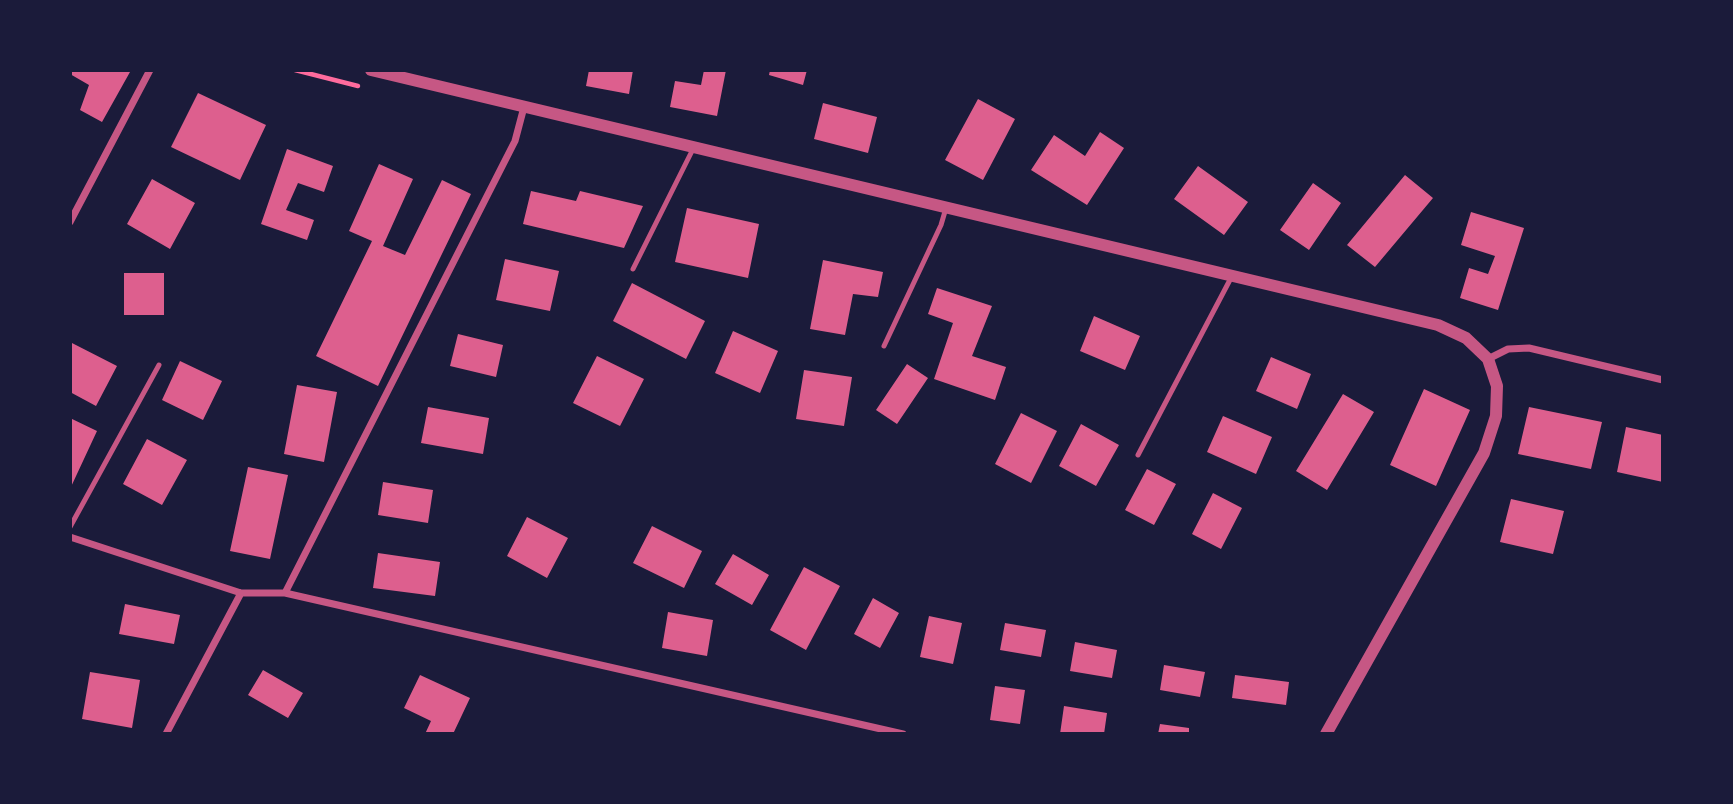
<!DOCTYPE html>
<style>
body{margin:0}
#map{position:relative;width:1733px;height:804px;overflow:hidden;background:#1b1b3a;font-family:Mulish,sans-serif}
canvas{display:block}
.frame{position:absolute;inset:0;border:72px solid #1b1b3a;pointer-events:none}
</style>
<div id="map">
<canvas width="1733" height="804"></canvas>
<div class="frame"></div>
</div>
<script>
const c = document.querySelector('canvas').getContext('2d');
c.lineJoin = 'round';
function paint(path, color) { c.fillStyle = color; c.fill(path, 'evenodd'); }
const toPath = rows => new Path2D(rows.map(r => 'M' + r).join(''));
function trace(path, color, width, dash) { c.strokeStyle = color; c.lineWidth = width; c.lineCap = dash ? 'butt' : 'round'; c.setLineDash(dash || []); c.stroke(path); }
paint(toPath([
 [70,70,126,70,130,72,102,122,80,110,89,85,70,74],
 [589,70,633,70,629,94,586,86],
 [704,70,726,70,717,116,670,107,675,81,701,85],
 [770,70,807,70,803,85,769,75],
 [198,93,266,125,240,180,171,147],
 [978,99,1015,119,983,180,945,160],
 [823,103,877,117,868,153,814,139],
 [1100,132,1124,148,1087,205,1031,170,1054,135,1085,156],
 [287,149,333,166,324,192,298,183,286,210,314,220,307,240,261,224],
 [379,164,413,179,383,246,405,255,442,180,471,194,378,386,316,356,372,241,349,231],
 [1198,166,1248,202,1224,235,1174,199],
 [1405,175,1433,198,1375,267,1347,245],
 [152,179,195,203,170,249,127,224],
 [1313,183,1341,203,1309,250,1280,230],
 [531,191,576,201,580,191,643,206,624,248,523,224],
 [687,208,759,224,748,278,675,262],
 [1471,212,1524,228,1498,310,1460,298,1469,268,1488,274,1495,256,1461,245],
 [505,259,559,271,550,311,496,300],
 [823,260,883,272,878,297,853,294,845,335,810,329],
 [124,273,164,273,164,315,124,315],
 [632,283,705,321,686,359,613,321],
 [937,288,992,306,972,356,1006,367,995,400,934,379,953,323,928,314],
 [1094,316,1140,336,1125,370,1080,351],
 [733,331,778,351,760,393,715,373],
 [458,334,503,345,496,377,450,366],
 [70,342,117,366,96,406,70,392],
 [597,356,644,379,620,426,573,403],
 [1271,357,1311,374,1297,409,1256,391],
 [180,361,222,381,203,420,162,400],
 [907,364,928,378,897,424,876,410],
 [804,370,852,377,844,426,796,419],
 [297,385,337,392,324,462,284,454],
 [1424,389,1470,410,1436,486,1390,465],
 [1343,394,1374,412,1327,490,1296,471],
 [428,407,489,418,483,454,421,443],
 [1529,407,1602,422,1591,469,1518,454],
 [1021,413,1057,431,1031,483,995,464],
 [1223,416,1272,437,1256,474,1207,452],
 [70,418,97,431,70,489],
 [1081,424,1119,445,1096,486,1059,466],
 [1626,427,1663,435,1663,482,1617,472],
 [147,439,187,460,162,505,123,484],
 [248,467,288,475,270,559,230,551],
 [1147,469,1176,484,1154,525,1125,510],
 [383,482,433,490,428,523,378,515],
 [1213,493,1242,508,1221,549,1192,534],
 [1511,499,1564,511,1553,554,1500,542],
 [527,517,568,538,547,578,507,556],
 [652,526,702,551,684,588,633,563],
 [378,553,440,562,435,596,373,588],
 [733,554,769,575,752,605,715,584],
 [804,567,840,586,806,650,770,630],
 [873,598,899,613,880,648,854,634],
 [125,604,180,615,174,644,119,634],
 [668,612,713,620,707,656,662,648],
 [929,616,962,623,953,664,920,657],
 [1005,623,1046,630,1041,657,1000,650],
 [1075,642,1117,650,1112,678,1070,671],
 [1164,665,1205,672,1200,697,1160,690],
 [263,670,303,693,288,718,248,695],
 [90,672,140,680,132,728,82,719],
 [420,675,470,698,453,734,425,734,431,721,404,708],
 [1235,675,1289,682,1286,705,1232,698],
 [995,686,1025,690,1020,724,990,720],
 [1064,706,1107,713,1104,734,1060,734],
 [1160,724,1189,728,1189,734,1158,734]
]), '#dd5f8e');
trace(toPath([
 [295,70,358,86]
]), '#ff6b9d', 4.5);
trace(toPath([
 [633,269,693,149],
 [884,346,941,225,946,208],
 [1138,455,1232,276],
 [70,527,159,365]
]), '#c65784', 5);
trace(toPath([
 [70,222,150,70],
 [1488,359,1508,349,1529,348,1663,380],
 [70,537,241,593,285,593,515,141,524,107],
 [285,593,903,734],
 [166,734,241,593]
]), '#c65784', 7);
trace(toPath([
 [371,70,1438,325,1466,338,1488,359,1497,386,1496,416,1484,453,1326,734]
]), '#c65784', 12);
</script>
